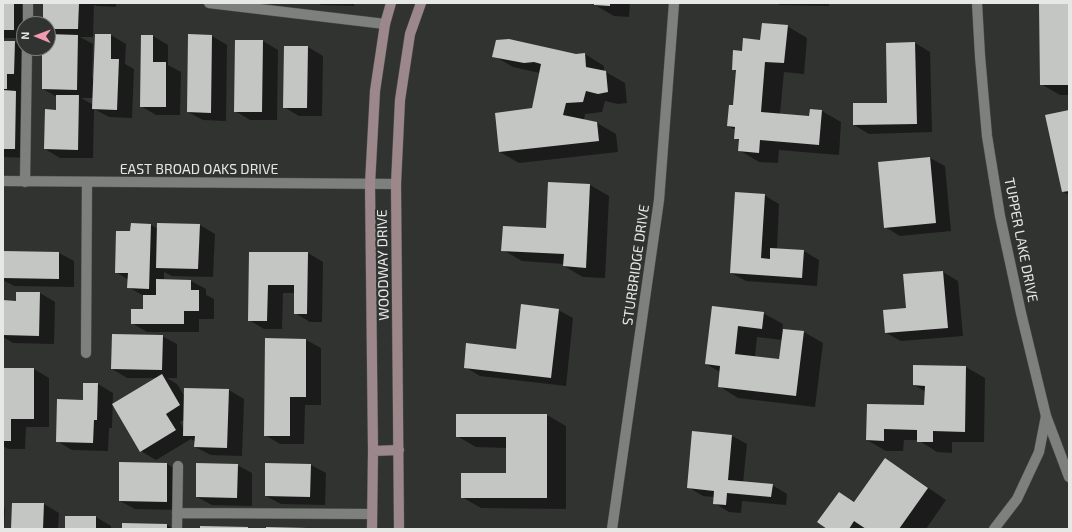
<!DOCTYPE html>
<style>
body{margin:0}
#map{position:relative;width:1072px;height:532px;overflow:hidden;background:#313331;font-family:"Exo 2",sans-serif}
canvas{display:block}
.frame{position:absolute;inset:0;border:4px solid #e6e8e6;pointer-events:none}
.north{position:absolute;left:16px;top:16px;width:40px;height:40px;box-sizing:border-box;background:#313331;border:1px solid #797b79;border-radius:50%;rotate:271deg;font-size:11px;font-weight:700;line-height:16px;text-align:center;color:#e6e8e6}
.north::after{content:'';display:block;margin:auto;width:14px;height:18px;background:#f19ab0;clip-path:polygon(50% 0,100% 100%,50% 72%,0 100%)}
</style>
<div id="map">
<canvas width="1072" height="532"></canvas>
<div class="frame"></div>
<div class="north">N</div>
</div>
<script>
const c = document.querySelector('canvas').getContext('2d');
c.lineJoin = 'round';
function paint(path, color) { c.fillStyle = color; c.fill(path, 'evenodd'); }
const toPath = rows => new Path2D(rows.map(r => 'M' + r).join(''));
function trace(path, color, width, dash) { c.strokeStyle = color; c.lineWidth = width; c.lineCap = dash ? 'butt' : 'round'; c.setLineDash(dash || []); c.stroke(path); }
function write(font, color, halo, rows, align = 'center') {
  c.font = font + ' "Exo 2",sans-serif'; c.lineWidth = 4; c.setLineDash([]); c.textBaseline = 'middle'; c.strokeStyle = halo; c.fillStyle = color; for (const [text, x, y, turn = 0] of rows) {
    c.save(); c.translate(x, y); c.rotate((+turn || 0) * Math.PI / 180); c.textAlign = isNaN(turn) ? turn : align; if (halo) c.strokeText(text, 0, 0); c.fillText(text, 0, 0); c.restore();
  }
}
paint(toPath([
 [3,3,29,3,24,24,24,38,3,38],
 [44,3,116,3,116,7,97,6,94,5,93,37,80,37,93,44,92,78,94,78,96,35,111,35,126,44,125,64,134,69,132,118,109,117,94,109,93,158,60,158,45,149,57,111,57,97,43,89,43,48,48,48,48,35,56,35,48,30,48,24,44,24],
 [81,98,94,98,94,105],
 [317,3,354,3,354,6,321,5],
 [595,3,630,3,629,17,614,16,595,5],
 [776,3,829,3,829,6,780,5],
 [1040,3,1069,3,1069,95,1060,95,1041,84],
 [787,26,807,38,804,74,784,72,780,114,810,117,811,110,822,111,841,122,839,155,779,150,778,163,759,162,739,150,740,141,735,138,736,130,728,126,734,106,737,72,733,69,743,52],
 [142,36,153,36,168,45,168,65,181,72,180,115,156,115,141,106],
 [189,36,212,36,227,45,226,121,203,120,188,112],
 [236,41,263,41,278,50,277,120,250,120,235,111],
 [3,42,15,42,24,48,30,158,3,157],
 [915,43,930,52,932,132,869,134,854,125,888,104],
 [308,47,323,56,322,116,299,116,284,107],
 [585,54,604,66,604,71,625,83,627,103,618,104,605,101,602,112,585,114,584,120,597,123,616,134,618,152,519,163,500,152,532,109,540,73,513,67,494,56],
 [1069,111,1069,195,1063,192],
 [930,158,945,166,951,231,900,236,885,227],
 [590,185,609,196,605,278,583,277,564,266,564,264,522,261,503,250,547,229],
 [764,195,779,204,777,249,804,251,819,260,817,286,746,281,731,273],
 [151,225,158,229,200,225,215,234,213,277,172,276,164,272,164,280,191,281,206,289,206,295,214,299,214,319,199,319,199,332,147,332,132,323,144,310,144,296,128,287,129,280,116,272,131,232],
 [3,252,59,253,74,261,74,287,14,286,3,280],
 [250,253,308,253,323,262,322,322,310,322,295,313,295,293,283,293,282,329,264,329,249,320],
 [943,272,958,281,963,336,901,341,886,333,907,309,904,275],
 [40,293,55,302,54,344,13,343,3,337,3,301,17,302],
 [713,307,763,313,783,324,782,330,804,332,823,343,815,407,738,398,719,386,720,372,706,364],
 [757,337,783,340,780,360,755,357],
 [558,310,573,318,566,386,480,376,465,367,517,350],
 [162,336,177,344,177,378,167,378,177,384,185,397,229,390,244,399,242,456,211,455,195,447,196,442,191,439,156,460,141,451,158,378,127,378,112,369],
 [184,420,184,429,180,422],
 [266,339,306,340,321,348,321,405,305,405,304,444,280,444,265,435],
 [966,367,985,378,984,442,952,442,952,453,937,452,918,440,904,440,903,451,886,451,867,440,868,405,925,406,926,392,914,385],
 [3,369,34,369,49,378,49,427,26,427,25,449,8,449,3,446],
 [98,384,113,393,112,428,109,428,108,451,72,450,57,441],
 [547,415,566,426,566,509,481,508,462,497,507,474,507,448,476,447,457,436],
 [732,436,747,444,743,483,772,485,787,494,786,505,742,501,741,513,729,512,714,503,714,497,703,496,688,487],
 [885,459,904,471,946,500,926,529,829,529,839,493,855,502],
 [120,463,167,464,182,473,181,510,135,509,120,501],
 [237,465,252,473,252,506,212,505,197,497],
 [311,465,326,473,325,505,281,504,266,496],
 [44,504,59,513,58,529,12,529],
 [3,508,5,509,4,529,3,529],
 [96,517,111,526,111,529,66,529],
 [167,525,174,529,123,529]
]), '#0007');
paint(toPath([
 [3,3,14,3,14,30,3,30],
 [43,3,79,3,78,29,48,29,48,24,43,24],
 [594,3,610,3,610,6,594,5],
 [1039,3,1069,3,1069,85,1040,85],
 [762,23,788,25,784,63,765,62,761,112,809,116,810,109,822,110,819,145,760,140,759,153,738,151,739,139,734,139,735,127,727,126,729,105,733,105,736,70,732,70,733,50,742,51,743,38,760,40],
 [48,34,78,35,77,90,42,89,42,48,48,48],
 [95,34,111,34,111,59,119,59,117,110,92,109],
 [188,34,212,35,211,113,187,112],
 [141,35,153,35,153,62,166,62,166,107,140,107],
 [509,39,576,54,585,53,586,67,606,71,608,92,598,94,586,91,583,102,566,103,563,115,597,122,599,141,499,152,495,113,532,108,541,64,534,62,524,63,492,57,496,40],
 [235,40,263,40,262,112,234,112],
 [3,41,15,41,14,74,7,74,7,89,3,89],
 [915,42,917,124,853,125,853,103,887,103,886,43],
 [284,46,308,46,307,108,283,108],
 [3,90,16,91,15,149,3,149],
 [56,95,79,95,78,150,44,149,45,109,56,110],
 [1069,110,1069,191,1062,192,1045,115],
 [930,157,936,223,884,228,878,162],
 [548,182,590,184,586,268,563,266,564,254,501,251,503,226,546,228],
 [735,192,765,194,761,258,770,259,770,248,804,250,802,278,730,273],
 [131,223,151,224,149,289,127,288,128,273,115,273,116,231,130,231],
 [157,223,200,224,198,269,156,268],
 [3,251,59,252,59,279,3,278],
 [249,252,308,252,307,314,294,314,294,285,268,285,267,321,248,321],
 [943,271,948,328,885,333,883,310,906,308,903,274],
 [156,279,191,280,191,290,199,290,199,311,184,311,184,324,131,324,131,309,143,309,143,295,156,295],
 [16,292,40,292,39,336,3,335,3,300,16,301],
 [521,304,559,309,551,378,464,368,466,343,516,349],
 [712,306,764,312,762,329,738,326,735,354,779,359,783,329,804,331,796,396,718,387,720,366,705,364],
 [112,334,163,335,162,370,111,369],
 [265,338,306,339,306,397,290,397,290,436,264,436],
 [913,365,966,366,965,432,933,431,933,442,917,442,917,430,884,429,884,441,866,440,867,404,924,405,925,386,913,385],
 [3,368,34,368,34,419,11,419,11,441,3,441],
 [162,374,180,405,166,414,176,430,140,452,112,404],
 [83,383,98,383,97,420,94,420,93,443,56,442,57,399,83,400],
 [184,388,229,389,227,448,194,447,195,436,183,436],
 [456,414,547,414,547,498,461,498,461,473,506,473,506,437,456,437],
 [692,431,732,435,728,480,773,484,771,497,727,493,726,505,713,504,714,491,687,488],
 [885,458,928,488,899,529,866,529,854,521,849,529,827,529,817,522,839,492,854,502],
 [119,462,167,463,167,502,119,501],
 [196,463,238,464,237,498,196,497],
 [265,463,311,464,310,497,265,496],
 [12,503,44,503,43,529,11,529],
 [65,516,96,516,96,529,65,529],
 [122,523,167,524,167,529,122,529],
 [200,526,248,527,248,529,200,529],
 [266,527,307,528,307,529,266,529]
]), '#c4c6c4');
const service = toPath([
 [209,3,385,24],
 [28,24,28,3],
 [25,182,27,48],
 [86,353,87,182],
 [177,513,372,514],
 [177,529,178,466]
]);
const minor = toPath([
 [977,3,980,56,987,136,1000,216,1021,313,1046,416,1069,477],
 [3,181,396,184],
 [612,529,659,200,674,3],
 [994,529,1017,499,1039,452,1046,416]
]);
const secondary = toPath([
 [373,451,399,450],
 [372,529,373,451,370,184,375,91,385,24,391,3],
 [399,529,396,184,400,100,410,34,421,3]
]);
trace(service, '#4e504e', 11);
trace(minor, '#4e504e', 11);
trace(secondary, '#4e504e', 11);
trace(service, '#7e807e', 10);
trace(minor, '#7e807e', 10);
trace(secondary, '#9c878b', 10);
write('14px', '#e6e8e6', '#313331', [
 ["EAST BROAD OAKS DRIVE",199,169],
 ["TUPPER LAKE DRIVE",1021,240,79],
 ["WOODWAY DRIVE",383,265,-91],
 ["STURBRIDGE DRIVE",636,265,-82]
]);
</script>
